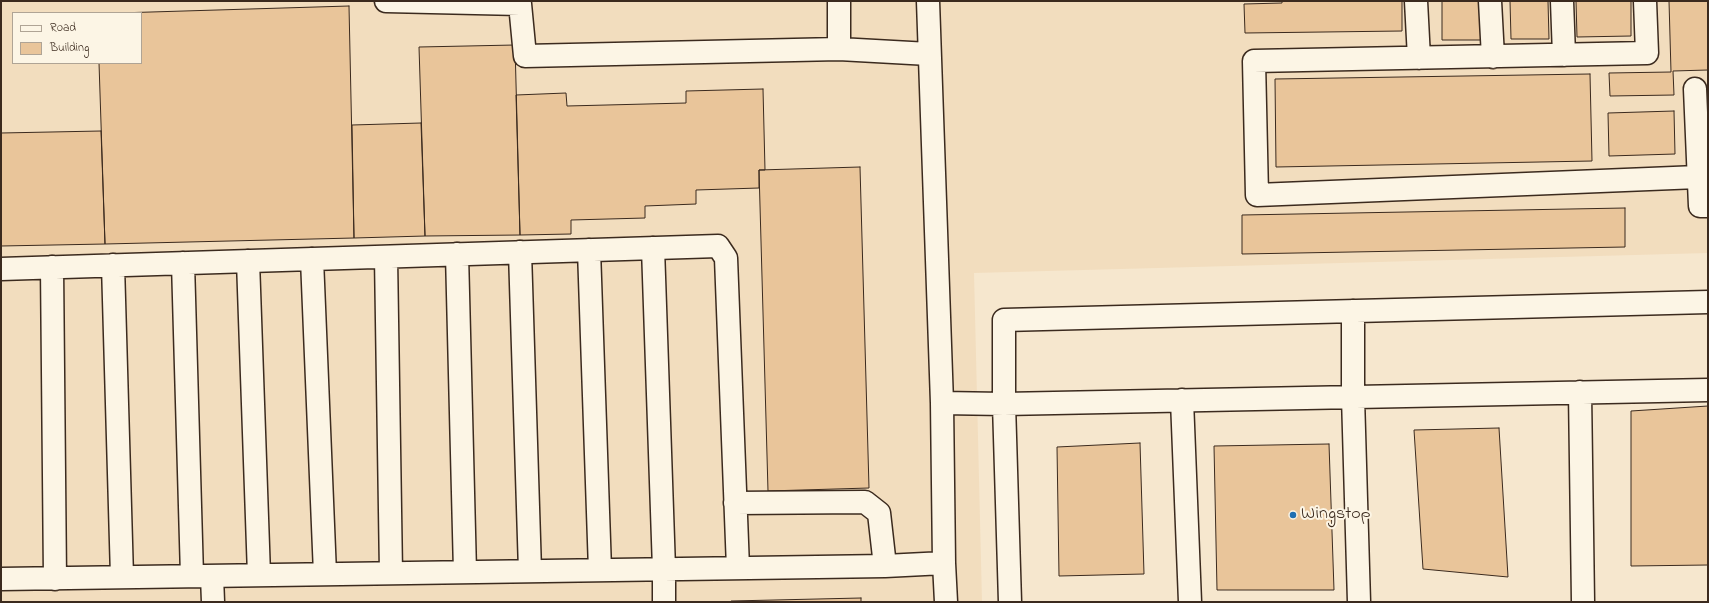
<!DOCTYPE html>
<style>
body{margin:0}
#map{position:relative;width:1709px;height:603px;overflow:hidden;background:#f6e7ce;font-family:"Indie Flower",sans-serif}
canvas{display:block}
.frame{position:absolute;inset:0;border:2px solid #3b2a1e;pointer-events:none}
.legend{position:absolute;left:12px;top:12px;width:130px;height:52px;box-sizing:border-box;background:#fcf5e5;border:1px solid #afa495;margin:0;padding:5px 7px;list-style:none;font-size:12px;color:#3b2a1e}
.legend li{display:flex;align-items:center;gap:8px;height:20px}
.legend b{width:20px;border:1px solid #afa495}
</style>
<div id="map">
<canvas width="1709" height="603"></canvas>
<div class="frame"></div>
<ul class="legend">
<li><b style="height:5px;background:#fcf5e5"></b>Road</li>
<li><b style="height:11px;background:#e9c59a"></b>Building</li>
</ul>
</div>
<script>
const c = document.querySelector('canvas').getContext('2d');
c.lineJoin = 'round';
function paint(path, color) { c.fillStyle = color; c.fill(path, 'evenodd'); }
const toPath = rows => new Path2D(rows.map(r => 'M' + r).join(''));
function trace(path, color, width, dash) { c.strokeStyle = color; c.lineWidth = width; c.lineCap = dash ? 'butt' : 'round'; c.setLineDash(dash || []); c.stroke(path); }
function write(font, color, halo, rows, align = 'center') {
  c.font = font + ' "Indie Flower",sans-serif'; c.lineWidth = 4; c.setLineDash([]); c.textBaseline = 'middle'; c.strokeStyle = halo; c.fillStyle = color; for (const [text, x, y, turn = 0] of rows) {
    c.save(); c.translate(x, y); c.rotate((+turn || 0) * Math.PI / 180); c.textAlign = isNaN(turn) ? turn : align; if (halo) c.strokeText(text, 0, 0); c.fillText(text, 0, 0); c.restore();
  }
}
paint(toPath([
 [1,1,1708,1,1708,253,974,273,982,602,1,602],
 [13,13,141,13,141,63,13,63]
]), '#f2ddbe');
const building = toPath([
 [1282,1,1402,1,1402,31,1245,33,1244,4,1282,3,1282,1],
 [1442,1,1481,1,1482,40,1442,40,1442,1],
 [1510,1,1548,1,1549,39,1511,39,1510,1],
 [1576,1,1631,1,1631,36,1577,37,1576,1],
 [1669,1,1708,1,1708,70,1673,71,1674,95,1610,96,1609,73,1671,72,1669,1],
 [349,6,354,238,105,244,99,63,141,63,141,13,118,13,349,6],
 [515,45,520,235,425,236,419,47,515,45],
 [1590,74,1592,161,1276,167,1275,79,1590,74],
 [763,89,765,170,759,170,759,188,696,190,696,204,645,206,645,218,571,220,571,234,520,235,516,95,566,93,567,106,686,103,686,91,763,89],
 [1674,111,1675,154,1609,156,1608,113,1674,111],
 [421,123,425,236,354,238,352,125,421,123],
 [101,131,105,244,1,246,1,133,101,131],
 [860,167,869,488,768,491,759,170,860,167],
 [1625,208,1625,247,1242,254,1242,215,1625,208],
 [1708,406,1708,565,1631,566,1631,411,1708,406],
 [1499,428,1508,577,1423,569,1414,430,1499,428],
 [1140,443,1144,574,1059,576,1057,447,1140,443],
 [1329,444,1334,590,1217,590,1214,446,1329,444],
 [861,598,861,602,731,602,731,601,861,598]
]);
paint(building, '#e9c59a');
trace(building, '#3b2a1e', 1);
const minor = toPath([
 [386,1,520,4,525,56,839,49,929,54],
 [839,1,839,49],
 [928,1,942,403,944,563,946,602],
 [1416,1,1419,58],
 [1490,1,1493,57],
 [1562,1,1564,55],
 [1645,1,1647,53,1254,61,1257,195,1698,177],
 [1695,89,1700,206,1708,206],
 [653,248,664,569,664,602],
 [589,250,600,570],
 [520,252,530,571],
 [457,254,465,572],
 [386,257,391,573],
 [312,259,325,574],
 [248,261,259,575],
 [183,263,192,576],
 [113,265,122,577],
 [52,267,55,579],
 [1,269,718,246,726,258,738,568],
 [1353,311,1353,397,1359,602],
 [1580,392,1583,602],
 [1182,400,1190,602],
 [942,403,1004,404,1708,390],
 [735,503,865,502,879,513,885,566],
 [212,576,213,602],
 [1,579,885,566,944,563],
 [1010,602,1004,404,1004,320,1708,302]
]);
trace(minor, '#3b2a1e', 25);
trace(minor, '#fcf5e5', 22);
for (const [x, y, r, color] of [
 [1293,515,4,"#1f6fb2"]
]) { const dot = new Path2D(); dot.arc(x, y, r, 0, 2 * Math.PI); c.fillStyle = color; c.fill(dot); trace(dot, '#fcf5e5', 1.5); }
write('18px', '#3b2a1e', '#fcf5e5', [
 ["Wingstop",1301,515]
], 'left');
</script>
